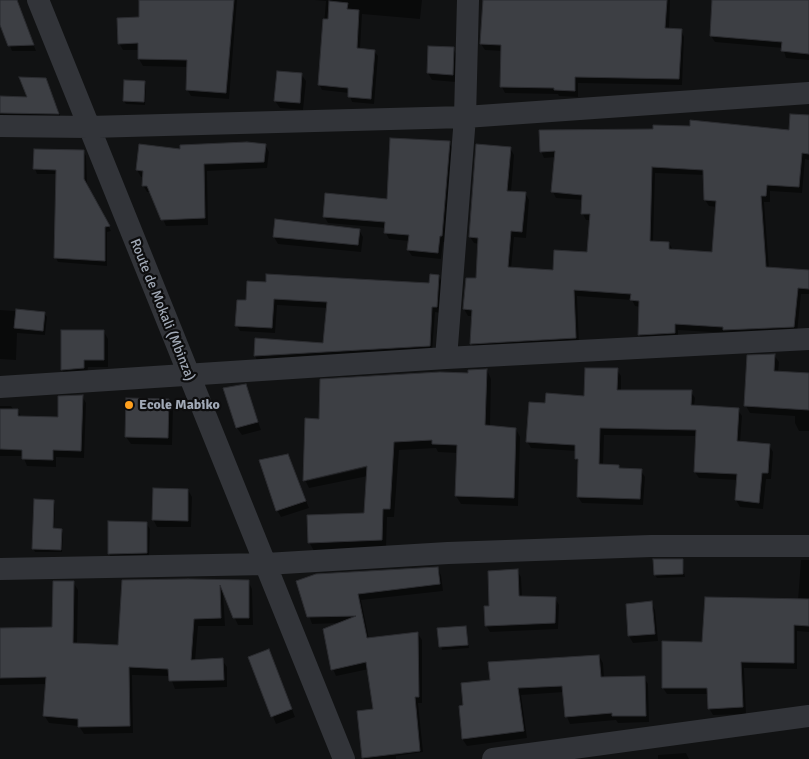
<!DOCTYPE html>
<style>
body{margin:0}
canvas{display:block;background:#111213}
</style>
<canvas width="809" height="759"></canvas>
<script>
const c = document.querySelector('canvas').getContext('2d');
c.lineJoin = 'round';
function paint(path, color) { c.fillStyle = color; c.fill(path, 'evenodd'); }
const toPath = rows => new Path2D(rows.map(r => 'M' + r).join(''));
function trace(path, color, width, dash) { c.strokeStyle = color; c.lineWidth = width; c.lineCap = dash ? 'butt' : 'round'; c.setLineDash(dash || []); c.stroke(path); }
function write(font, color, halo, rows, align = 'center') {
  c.font = font + ' Signika,sans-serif'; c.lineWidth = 4.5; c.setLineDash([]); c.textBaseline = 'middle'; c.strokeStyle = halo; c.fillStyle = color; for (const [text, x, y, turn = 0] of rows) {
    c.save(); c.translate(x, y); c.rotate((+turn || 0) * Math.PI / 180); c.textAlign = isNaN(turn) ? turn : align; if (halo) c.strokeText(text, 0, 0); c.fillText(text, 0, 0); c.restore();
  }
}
paint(toPath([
 [0,0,16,0,36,51,12,51,0,21],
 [140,0,237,0,229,99,191,96,187,89,188,67,143,66,139,59,139,50,123,50,119,43,140,19],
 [314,0,422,0,420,19,362,14,360,49,374,51,378,56,374,104,352,102,349,93,322,90,319,84,326,1],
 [484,0,670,0,669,30,681,30,684,37,682,85,578,83,578,97,559,96,558,94,505,93,502,87,502,51,485,50,481,44],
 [714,0,809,0,809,60,786,58,783,48,715,42,711,36],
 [453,48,457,56,456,82,432,80,428,73],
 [301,74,306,81,303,110,280,108,275,101],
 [45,79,62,120,0,122,0,97,29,99],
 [144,82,146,85,145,105,126,104,124,101],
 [809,116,809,160,805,159,802,193,770,191,770,202,764,202,769,269,809,272,809,294,801,294,797,333,727,333,678,330,678,339,643,341,639,334,640,307,635,306,632,300,577,296,579,344,475,350,471,343,473,316,468,316,464,309,477,280,479,244,474,243,470,237,510,148,514,155,511,192,525,193,529,200,526,238,514,237,511,269,554,272,588,253,591,220,586,220,583,214,583,200,556,198,553,192,556,157,544,158,541,151,790,131],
 [655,173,705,175,705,200,709,206,717,207,714,253,673,250,669,243,653,242],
 [449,143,453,149,445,242,443,242,441,259,412,256,408,250,409,241,389,239,386,233,386,228,328,223,324,216,389,200],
 [265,145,269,152,267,168,207,171,208,225,166,226,151,192,147,192,143,185,144,177,141,177,137,170,140,146,181,150],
 [83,151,86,156,87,184,111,231,107,232,107,266,58,262,56,258,57,174,37,174,35,169],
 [359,230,363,237,361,252,278,244,274,237],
 [439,276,442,282,440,313,435,312,432,352,258,362,255,356,256,339,324,344,328,308,277,305,275,333,240,331,237,326,247,302,248,282,430,284],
 [0,310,44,313,47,317,45,335,17,333,16,360,0,359],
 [104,332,108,339,108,367,88,367,87,375,67,377,62,370],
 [774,355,779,362,778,373,809,375,809,431,799,431,795,423,795,416,750,413,746,406],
 [487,370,491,379,490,427,516,429,520,437,518,506,461,504,456,496,458,453,438,452,436,448,399,450,394,517,387,517,386,549,314,551,309,542,365,514,368,476,309,488,305,480,320,420],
 [373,464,374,466,308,481,308,478],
 [617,370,621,376,621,391,691,392,695,398,694,407,738,410,742,416,740,443,769,445,773,452,771,479,766,479,763,509,740,507,736,500,738,480,699,478,695,472,697,436,604,435,603,466,641,471,645,477,643,505,582,503,578,497,579,465,576,459,576,451,531,448,527,441,546,404,586,397],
 [245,386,261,430,242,435,237,428],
 [82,396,86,403,84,458,56,457,56,467,27,466,23,456,0,456,0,406,11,406,14,410,18,411,22,418,59,419],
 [169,400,173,407,172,445,131,444,126,437],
 [287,455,309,508,281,517,277,510],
 [188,490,192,497,191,527,157,527,153,519],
 [53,501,55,504,54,530,61,530,63,533,62,552,35,552,33,548],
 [146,523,150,529,149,559,113,560,109,554],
 [682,560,685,577,657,578,655,575],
 [801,560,809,560,809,632,797,631,797,669,744,668,746,714,713,715,709,708,709,694,667,694,663,688,703,643,798,600],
 [437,568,441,575,443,591,361,600,369,639,418,634,422,640,422,703,418,703,423,752,396,756,396,759,364,759,358,712,375,710,369,669,336,676,333,669,340,623,312,624,297,581],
 [517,571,521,577,522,597,555,598,559,605,558,629,490,632,486,625,491,607],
 [123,581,248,581,252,589,253,625,238,625,223,592,225,626,198,626,195,661,222,660,227,667,227,687,175,689,170,676,132,675,133,733,84,734,79,726,49,723,44,715,47,684,0,685,0,629,53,629,73,582,78,590,77,644,119,646],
 [651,603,655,610,658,641,633,643,629,636,627,605],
 [465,627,469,648,442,650,438,629],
 [269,650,295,717,276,724,249,657],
 [599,656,603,663,604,678,644,678,648,684,649,722,618,723,616,720,570,724,567,717,564,692,521,695,527,738,467,746,463,740,460,707,465,706,491,682],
 [686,753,689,759,658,759,658,755]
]), '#0007');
const building = toPath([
 [0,0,17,0,34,45,8,46,0,25,0,0],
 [139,0,234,0,226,93,186,90,187,60,138,59,138,43,118,44,117,18,139,17,139,0],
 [483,0,667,0,665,28,682,29,679,79,575,77,575,91,554,90,554,88,500,87,501,45,480,44,483,0],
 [712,0,809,0,809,54,781,51,782,42,710,36,712,0],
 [329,1,348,3,347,9,359,10,357,48,375,50,371,99,348,97,348,88,318,85,323,19,328,19,329,1],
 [428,46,454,47,453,75,427,73,428,46],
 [277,71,302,73,300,103,274,101,277,71],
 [19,77,46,78,59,114,0,113,0,96,27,97,19,77],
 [124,80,145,81,144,102,123,101,124,80],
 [790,114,809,115,809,154,802,153,799,187,767,185,766,196,761,196,766,267,809,270,809,289,798,288,794,327,723,330,723,327,675,324,675,333,638,335,639,301,630,300,631,294,574,290,576,338,470,344,472,310,463,309,466,278,476,278,478,238,469,237,476,144,511,147,507,191,526,192,522,232,511,231,508,267,553,270,554,250,587,252,590,214,581,214,582,195,551,192,555,151,540,152,539,130,653,129,653,125,690,126,690,120,789,130,790,114],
 [652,167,703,170,704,200,716,201,712,252,669,249,669,242,650,241,652,167],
 [390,138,450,141,442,236,440,236,438,253,407,250,409,235,384,233,385,222,323,217,325,193,387,199,390,138],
 [247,142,266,144,264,162,204,164,205,218,161,220,147,186,142,186,143,171,136,170,139,144,180,149,180,145,247,142],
 [34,149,84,150,84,179,110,226,105,227,105,261,54,258,56,170,33,169,34,149],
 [275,219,360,229,358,245,273,237,275,219],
 [266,274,429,283,430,274,439,275,437,307,432,307,430,346,254,356,255,338,323,343,327,302,274,299,272,328,235,326,237,300,246,300,247,281,266,282,266,274],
 [16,309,45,312,43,331,14,328,16,309],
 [61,330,104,330,104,360,84,360,84,368,61,370,61,330],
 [775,354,774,371,809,373,809,410,744,406,747,355,775,354],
 [585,368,618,368,617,390,692,390,691,405,739,408,737,441,770,444,768,473,762,473,759,503,735,500,737,474,694,472,696,430,600,428,599,464,619,465,619,468,642,469,640,499,577,497,578,459,575,459,575,445,526,442,529,402,545,403,546,393,584,396,585,368],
 [487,369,485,425,516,428,514,498,455,496,457,445,432,444,432,440,394,442,390,509,383,509,382,540,308,543,307,515,364,513,367,466,303,481,305,418,319,419,320,379,440,372,468,373,468,370,487,369],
 [246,384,258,422,236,428,223,388,246,384],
 [83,395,81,451,53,450,53,460,22,459,22,450,0,449,0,409,18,409,18,416,58,417,58,396,83,395],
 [126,398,169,399,168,438,125,437,126,398],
 [288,454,306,501,276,511,259,460,288,454],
 [153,488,188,489,188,521,152,520,153,488],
 [34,499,54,500,53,528,62,529,61,550,32,549,34,499],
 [108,521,147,522,147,553,108,554,108,521],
 [653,559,683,559,683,574,654,575,653,559],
 [438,567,440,584,358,594,367,638,418,632,419,697,415,697,420,751,362,758,357,711,373,709,366,662,331,670,323,629,356,616,307,617,296,581,316,574,438,567],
 [518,569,519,596,556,597,555,623,485,626,484,606,489,606,488,571,518,569],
 [188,579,249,580,249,618,233,618,220,585,221,618,194,619,191,660,223,658,224,680,169,681,168,669,129,667,130,726,78,727,78,719,43,716,46,677,0,678,0,628,52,627,53,581,74,581,73,643,118,645,122,580,188,579],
 [705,597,809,599,809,626,794,625,794,663,741,662,743,707,708,709,707,688,662,688,662,641,702,642,705,597],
 [652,601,655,634,628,636,626,604,652,601],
 [466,626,468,645,439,647,437,628,466,626],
 [269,649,292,709,271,717,248,657,269,649],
 [599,655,601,677,645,676,646,716,612,716,612,713,565,717,562,686,518,688,524,731,462,739,459,706,463,705,461,683,490,680,488,662,599,655]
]);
paint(building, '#3d3f44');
trace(building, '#2b2c30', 1);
trace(toPath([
 [38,0,344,759],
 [0,126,89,127,465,117,809,93],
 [446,358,465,117,468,0],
 [0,387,446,358,809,339],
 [0,569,266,564,448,553,651,546,809,546],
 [493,759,809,716]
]), '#323439', 22);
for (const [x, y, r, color] of [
 [129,405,5,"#ffa01e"]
]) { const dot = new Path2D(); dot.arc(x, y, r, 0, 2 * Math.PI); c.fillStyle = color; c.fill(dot); trace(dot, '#0d0d0e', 2); }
write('14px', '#a1a9b6', '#0d0d0e', [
 ["Route de Mokali (Mbinza)",162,310,68]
]);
write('bold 14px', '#a1a9b6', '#0d0d0e', [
 ["Ecole Mabiko",139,405]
], 'left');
</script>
